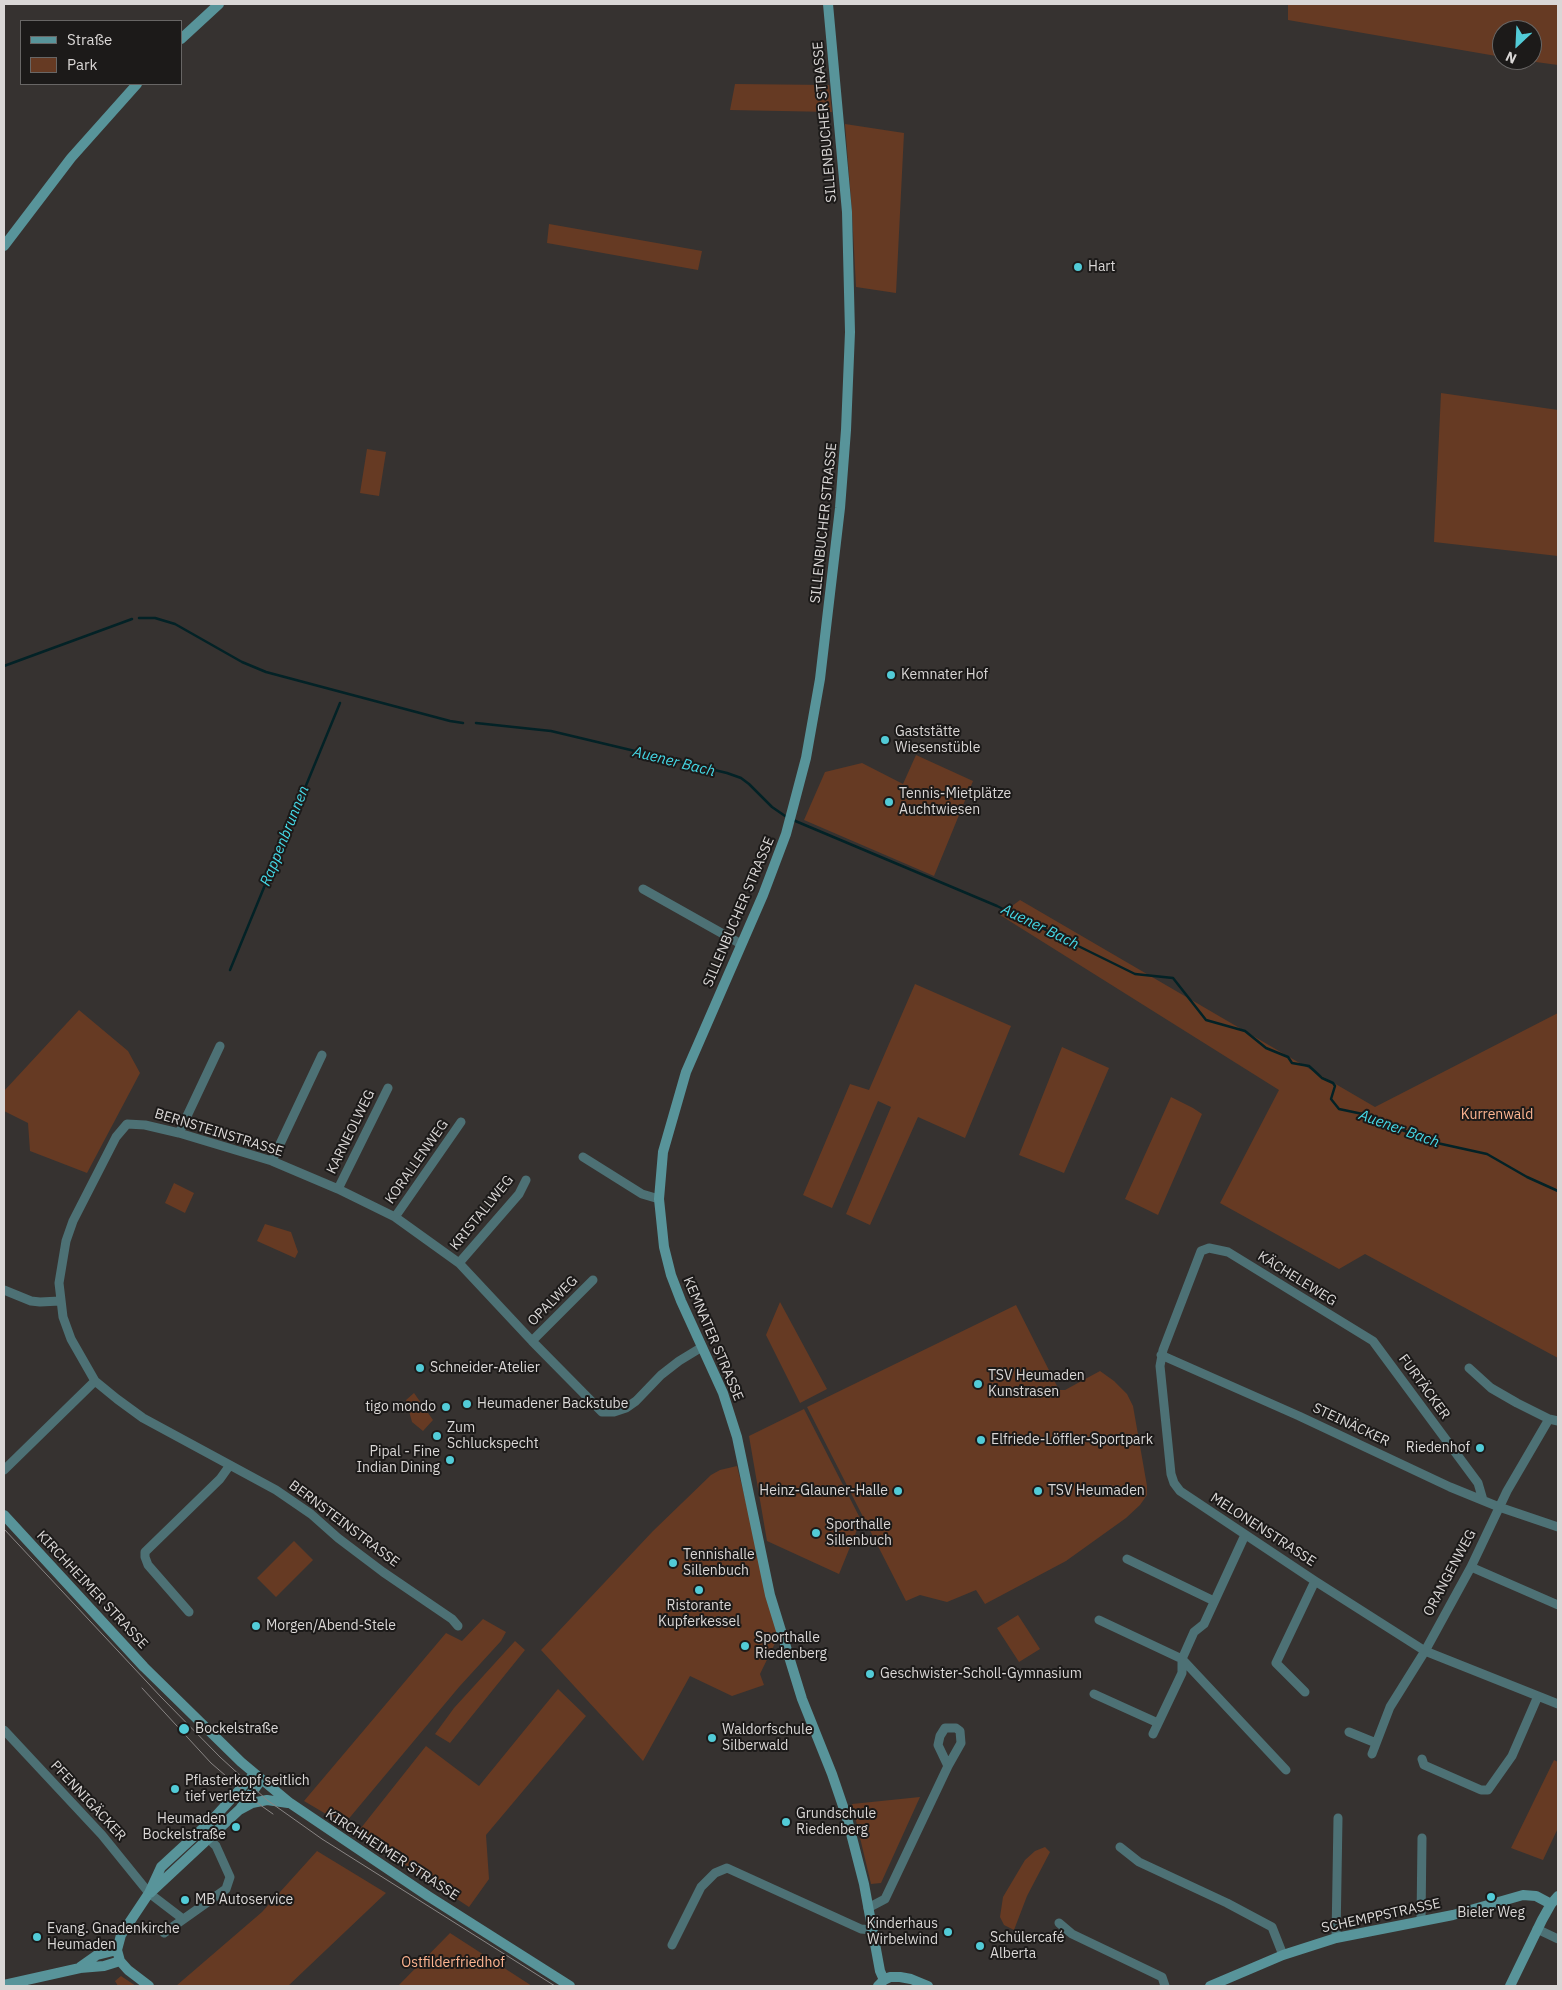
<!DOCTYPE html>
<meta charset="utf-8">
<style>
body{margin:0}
#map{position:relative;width:1562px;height:1990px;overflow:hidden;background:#363230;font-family:"IBM Plex Sans",sans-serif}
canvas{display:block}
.frame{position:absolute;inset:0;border:5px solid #dad7d6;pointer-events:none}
.legend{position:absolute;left:20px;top:20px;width:162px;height:65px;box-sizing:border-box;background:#1c1a19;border:1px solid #686665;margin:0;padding:6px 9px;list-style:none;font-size:15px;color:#dad7d6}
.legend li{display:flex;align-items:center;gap:10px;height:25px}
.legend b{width:25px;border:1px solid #686665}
.north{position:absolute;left:1492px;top:20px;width:50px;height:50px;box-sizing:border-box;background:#1c1a19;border:1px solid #686665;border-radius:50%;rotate:205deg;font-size:14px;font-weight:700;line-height:20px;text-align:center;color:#dad7d6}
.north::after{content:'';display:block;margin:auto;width:18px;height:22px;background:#52cbd7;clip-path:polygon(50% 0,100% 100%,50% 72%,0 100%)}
</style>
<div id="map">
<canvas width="1562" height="1990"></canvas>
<div class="frame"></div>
<ul class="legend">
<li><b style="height:6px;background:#58949a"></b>Straße</li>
<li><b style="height:14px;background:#663a23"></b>Park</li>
</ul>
<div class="north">N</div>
</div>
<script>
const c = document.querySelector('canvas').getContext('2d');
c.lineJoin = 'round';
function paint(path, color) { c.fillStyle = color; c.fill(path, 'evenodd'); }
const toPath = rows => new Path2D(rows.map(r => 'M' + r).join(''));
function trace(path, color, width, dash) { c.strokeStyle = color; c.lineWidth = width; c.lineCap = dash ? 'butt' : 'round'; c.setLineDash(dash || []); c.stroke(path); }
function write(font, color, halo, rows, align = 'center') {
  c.font = font + ' "IBM Plex Sans",sans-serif'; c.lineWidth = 4; c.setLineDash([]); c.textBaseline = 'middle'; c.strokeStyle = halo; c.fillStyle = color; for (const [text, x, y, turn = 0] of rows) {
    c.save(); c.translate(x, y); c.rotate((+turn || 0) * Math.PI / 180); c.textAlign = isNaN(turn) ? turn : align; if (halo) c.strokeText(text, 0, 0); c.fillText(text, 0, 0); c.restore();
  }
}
paint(toPath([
 [1288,4,1558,4,1558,65,1521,60,1532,60,1532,30,1502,30,1502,57,1288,20],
 [735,84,829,85,832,112,730,110],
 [845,124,904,133,896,293,856,287,852,212],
 [549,224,702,251,698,270,547,243],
 [1441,393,1558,410,1558,556,1434,542],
 [367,449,386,452,379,496,360,493],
 [916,755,973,781,934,876,804,820,825,772,862,763,903,784],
 [1020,900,1375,1107,1558,1013,1558,1358,1365,1254,1339,1269,1220,1203,1279,1090,1000,915],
 [915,984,1011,1026,965,1138,918,1117,870,1225,846,1214,891,1107,878,1101,832,1208,803,1195,850,1084,869,1090],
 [79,1010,128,1051,140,1073,87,1173,30,1151,28,1123,4,1111,4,1091],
 [1062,1047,1109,1068,1064,1173,1019,1155],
 [1171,1097,1193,1108,1202,1114,1158,1215,1125,1199],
 [174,1183,194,1193,185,1213,165,1203],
 [265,1224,291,1232,298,1252,295,1258,257,1241],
 [780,1302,827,1389,800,1403,766,1335],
 [1016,1305,1059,1390,1065,1390,1100,1371,1114,1381,1127,1394,1133,1406,1147,1486,1147,1495,1140,1505,1126,1518,1066,1561,985,1604,976,1590,947,1602,920,1595,906,1601,807,1407],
 [414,1393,433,1420,423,1431,412,1422,406,1400],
 [804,1409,861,1520,839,1574,767,1541,749,1436],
 [737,1466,779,1635,760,1674,764,1685,732,1696,690,1676,643,1761,541,1650,653,1531,711,1475,720,1470],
 [294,1541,313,1560,276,1597,257,1578],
 [1018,1615,1040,1649,1019,1662,997,1628],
 [483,1619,506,1632,501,1641,459,1687,346,1822,326,1814,304,1801,446,1633,462,1641],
 [515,1641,525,1650,450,1743,435,1734,454,1708],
 [558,1689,586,1716,486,1835,489,1879,469,1907,357,1833,426,1746,479,1786],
 [1554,1760,1558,1762,1558,1828,1543,1860,1511,1848],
 [920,1797,881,1883,871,1884,852,1804],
 [1045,1847,1050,1852,1027,1896,1014,1930,1004,1925,1000,1917,1003,1897,1025,1860,1035,1851],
 [317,1851,386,1893,288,1986,176,1986,262,1912],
 [450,1933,532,1986,398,1986],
 [121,1976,136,1986,118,1986,115,1981]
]), '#663a23');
trace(toPath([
 [139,618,155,618,175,624,242,662,266,672,450,721,463,723],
 [4,666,132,619],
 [476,723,551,731,727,773,741,778,749,784,772,807,788,818],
 [793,820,997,906,1135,974,1173,978,1206,1020,1245,1031,1266,1048,1288,1057,1292,1063,1309,1066,1322,1078,1333,1083,1335,1086,1331,1099,1339,1109,1372,1116,1386,1124,1437,1143,1487,1154,1527,1177,1558,1191],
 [230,970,340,703]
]), '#032226', 2.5);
trace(toPath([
 [643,889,741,944],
 [179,1133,220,1046],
 [583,1157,642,1194,659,1199],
 [272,1161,322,1055],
 [338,1189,388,1088],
 [395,1217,461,1122],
 [459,1263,519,1194,526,1180],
 [4,1290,31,1301,40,1302,60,1301],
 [532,1341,593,1280],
 [1161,1355,1299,1416,1450,1487,1499,1507,1558,1527],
 [1469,1368,1491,1388,1517,1403,1549,1419,1558,1421],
 [4,1470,95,1381],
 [1483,1500,1478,1483,1373,1341,1228,1252,1209,1248,1201,1251,1163,1350,1160,1366,1171,1474,1174,1483,1180,1491,1315,1581,1425,1651,1558,1704],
 [1127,1559,1214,1601],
 [1471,1567,1558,1605],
 [189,1612,148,1565,145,1557,145,1552,220,1479,230,1465],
 [1099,1620,1182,1659,1286,1770],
 [458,1626,452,1619,383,1572,338,1538,311,1514,276,1490,143,1418,117,1399,95,1381,71,1339,63,1317,59,1283,66,1241,73,1221,116,1137,127,1124,145,1125,179,1133,272,1161,338,1189,395,1217,459,1263,532,1341,602,1412,614,1412,626,1408,636,1401,661,1375,679,1361,702,1347],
 [1305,1692,1276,1663,1315,1581],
 [1094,1694,1158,1723],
 [4,1730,102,1835,149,1893,183,1919],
 [1349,1732,1376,1743],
 [1153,1734,1182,1673,1182,1659,1194,1632,1204,1624,1245,1535],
 [1372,1754,1390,1707,1425,1651,1471,1567,1507,1491,1549,1419],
 [1422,1759,1424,1765,1481,1790,1488,1790,1512,1756,1538,1696],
 [1120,1847,1139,1862,1227,1903,1272,1927,1283,1955],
 [868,1908,885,1899,948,1766,961,1743,960,1731,956,1728,945,1728,940,1736,938,1745,948,1766],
 [1421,1921,1422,1838],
 [1059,1923,1072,1934,1162,1977,1165,1986],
 [1537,1929,1558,1939],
 [164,1933,226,1889,230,1877,216,1846,208,1838,204,1837],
 [1336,1938,1338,1818],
 [672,1945,701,1887,715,1873,727,1868,861,1929,872,1930]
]), '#4d7175', 9);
trace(toPath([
 [828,4,847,212,850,332,846,430,840,508,820,679,806,758,786,834,763,895,686,1072,663,1152,659,1199,664,1247,671,1275,681,1301,723,1393,737,1437,770,1595,802,1699,832,1774,847,1818,864,1884,880,1971,884,1980],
 [181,39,219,4],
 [4,246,71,158,137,84],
 [4,1515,144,1667,241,1762,290,1803,428,1896,570,1986],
 [240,1809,261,1780],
 [150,1893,239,1810,252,1803,267,1800,288,1803],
 [80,1967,97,1955,117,1950],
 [4,1985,80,1968,104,1966,120,1961],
 [149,1986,128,1970,120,1961,117,1950,121,1935,149,1893,161,1867,212,1820,254,1774],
 [878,1986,884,1980,890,1977,900,1977,911,1979,928,1986],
 [1210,1986,1283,1955,1336,1938,1453,1915,1523,1895,1536,1896,1551,1904],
 [1510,1986,1542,1920,1551,1904,1558,1896]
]), '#58949a', 10);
trace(toPath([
 [4,1529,161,1697,220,1757,267,1800,322,1839,555,1986],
 [142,1688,211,1763,256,1802,273,1814]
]), '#898584', 1);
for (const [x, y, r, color] of [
 [1078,267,5,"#52cbd7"],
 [891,675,5,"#52cbd7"],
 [885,740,5,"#52cbd7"],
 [889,802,5,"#52cbd7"],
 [420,1368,5,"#52cbd7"],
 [978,1384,5,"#52cbd7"],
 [467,1404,5,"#52cbd7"],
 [446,1407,5,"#52cbd7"],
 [437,1436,5,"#52cbd7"],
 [981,1440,5,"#52cbd7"],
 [1480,1448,5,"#52cbd7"],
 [450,1460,5,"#52cbd7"],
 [898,1491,5,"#52cbd7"],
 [1038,1491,5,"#52cbd7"],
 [816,1533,5,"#52cbd7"],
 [673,1563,5,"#52cbd7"],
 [699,1590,5,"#52cbd7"],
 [256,1626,5,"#52cbd7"],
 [745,1646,5,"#52cbd7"],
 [870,1674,5,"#52cbd7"],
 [184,1729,6,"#52cbd7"],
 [712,1738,5,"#52cbd7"],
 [175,1789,5,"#52cbd7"],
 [786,1822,5,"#52cbd7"],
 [236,1827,5,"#52cbd7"],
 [1491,1897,5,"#52cbd7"],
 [185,1900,5,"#52cbd7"],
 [948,1932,5,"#52cbd7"],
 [37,1937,5,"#52cbd7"],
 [980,1946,5,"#52cbd7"]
]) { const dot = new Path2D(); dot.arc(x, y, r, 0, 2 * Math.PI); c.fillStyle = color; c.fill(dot); trace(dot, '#1c1a19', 2); }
write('14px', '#dad7d6', '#1c1a19', [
 ["SILLENBUCHER STRASSE",825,122,-95],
 ["SILLENBUCHER STRASSE",824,523,-84],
 ["SILLENBUCHER STRASSE",739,912,-67],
 ["KARNEOLWEG",351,1132,-64],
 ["BERNSTEINSTRASSE",219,1133,17],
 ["KORALLENWEG",417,1162,-55],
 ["KRISTALLWEG",482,1213,-51],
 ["KÄCHELEWEG",1297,1279,32],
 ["OPALWEG",553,1301,-45],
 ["KEMNATER STRASSE",713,1339,67],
 ["FURTÄCKER",1424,1387,54],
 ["STEINÄCKER",1351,1425,25],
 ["BERNSTEINSTRASSE",344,1524,37],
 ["MELONENSTRASSE",1263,1530,33],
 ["ORANGENWEG",1450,1573,-62],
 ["KIRCHHEIMER STRASSE",92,1590,47],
 ["PFENNIGÄCKER",88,1801,47],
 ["KIRCHHEIMER STRASSE",392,1855,33],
 ["SCHEMPPSTRASSE",1381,1916,-12]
]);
write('14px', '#dad7d6', '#1c1a19', [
 ["Hart",1088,267],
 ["Kemnater Hof",901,675],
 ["Gaststätte",895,732],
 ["Wiesenstüble",895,748],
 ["Tennis-Mietplätze",899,794],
 ["Auchtwiesen",899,810],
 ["Schneider-Atelier",430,1368],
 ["TSV Heumaden",988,1376],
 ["Kunstrasen",988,1392],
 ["Heumadener Backstube",477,1404],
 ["tigo mondo",436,1407,"right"],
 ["Zum",447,1428],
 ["Schluckspecht",447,1444],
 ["Elfriede-Löffler-Sportpark",991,1440],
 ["Riedenhof",1470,1448,"right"],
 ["Pipal - Fine",440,1452,"right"],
 ["Indian Dining",440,1468,"right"],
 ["Heinz-Glauner-Halle",888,1491,"right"],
 ["TSV Heumaden",1048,1491],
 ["Sporthalle",826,1525],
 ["Sillenbuch",826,1541],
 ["Tennishalle",683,1555],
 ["Sillenbuch",683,1571],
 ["Ristorante",699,1606,"center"],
 ["Kupferkessel",699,1622,"center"],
 ["Morgen/Abend-Stele",266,1626],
 ["Sporthalle",755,1638],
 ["Riedenberg",755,1654],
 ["Geschwister-Scholl-Gymnasium",880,1674],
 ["Bockelstraße",195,1729],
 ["Waldorfschule",722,1730],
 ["Silberwald",722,1746],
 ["Pflasterkopf seitlich",185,1781],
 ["tief verletzt",185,1797],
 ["Grundschule",796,1814],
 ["Riedenberg",796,1830],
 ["Heumaden",226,1819,"right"],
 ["Bockelstraße",226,1835,"right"],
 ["MB Autoservice",195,1900],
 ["Bieler Weg",1491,1913,"center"],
 ["Kinderhaus",938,1924,"right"],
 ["Wirbelwind",938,1940,"right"],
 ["Evang. Gnadenkirche",47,1929],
 ["Heumaden",47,1945],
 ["Schülercafé",990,1938],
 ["Alberta",990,1954]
], 'left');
write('14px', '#feb591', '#1c1a19', [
 ["Kurrenwald",1497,1115],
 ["Ostfilderfriedhof",453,1963]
]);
write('italic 15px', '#45d8e6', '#1c1a19', [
 ["Auener Bach",674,762,14],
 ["Rappenbrunnen",285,836,-68],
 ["Auener Bach",1040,927,26],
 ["Auener Bach",1399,1129,20]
]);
</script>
